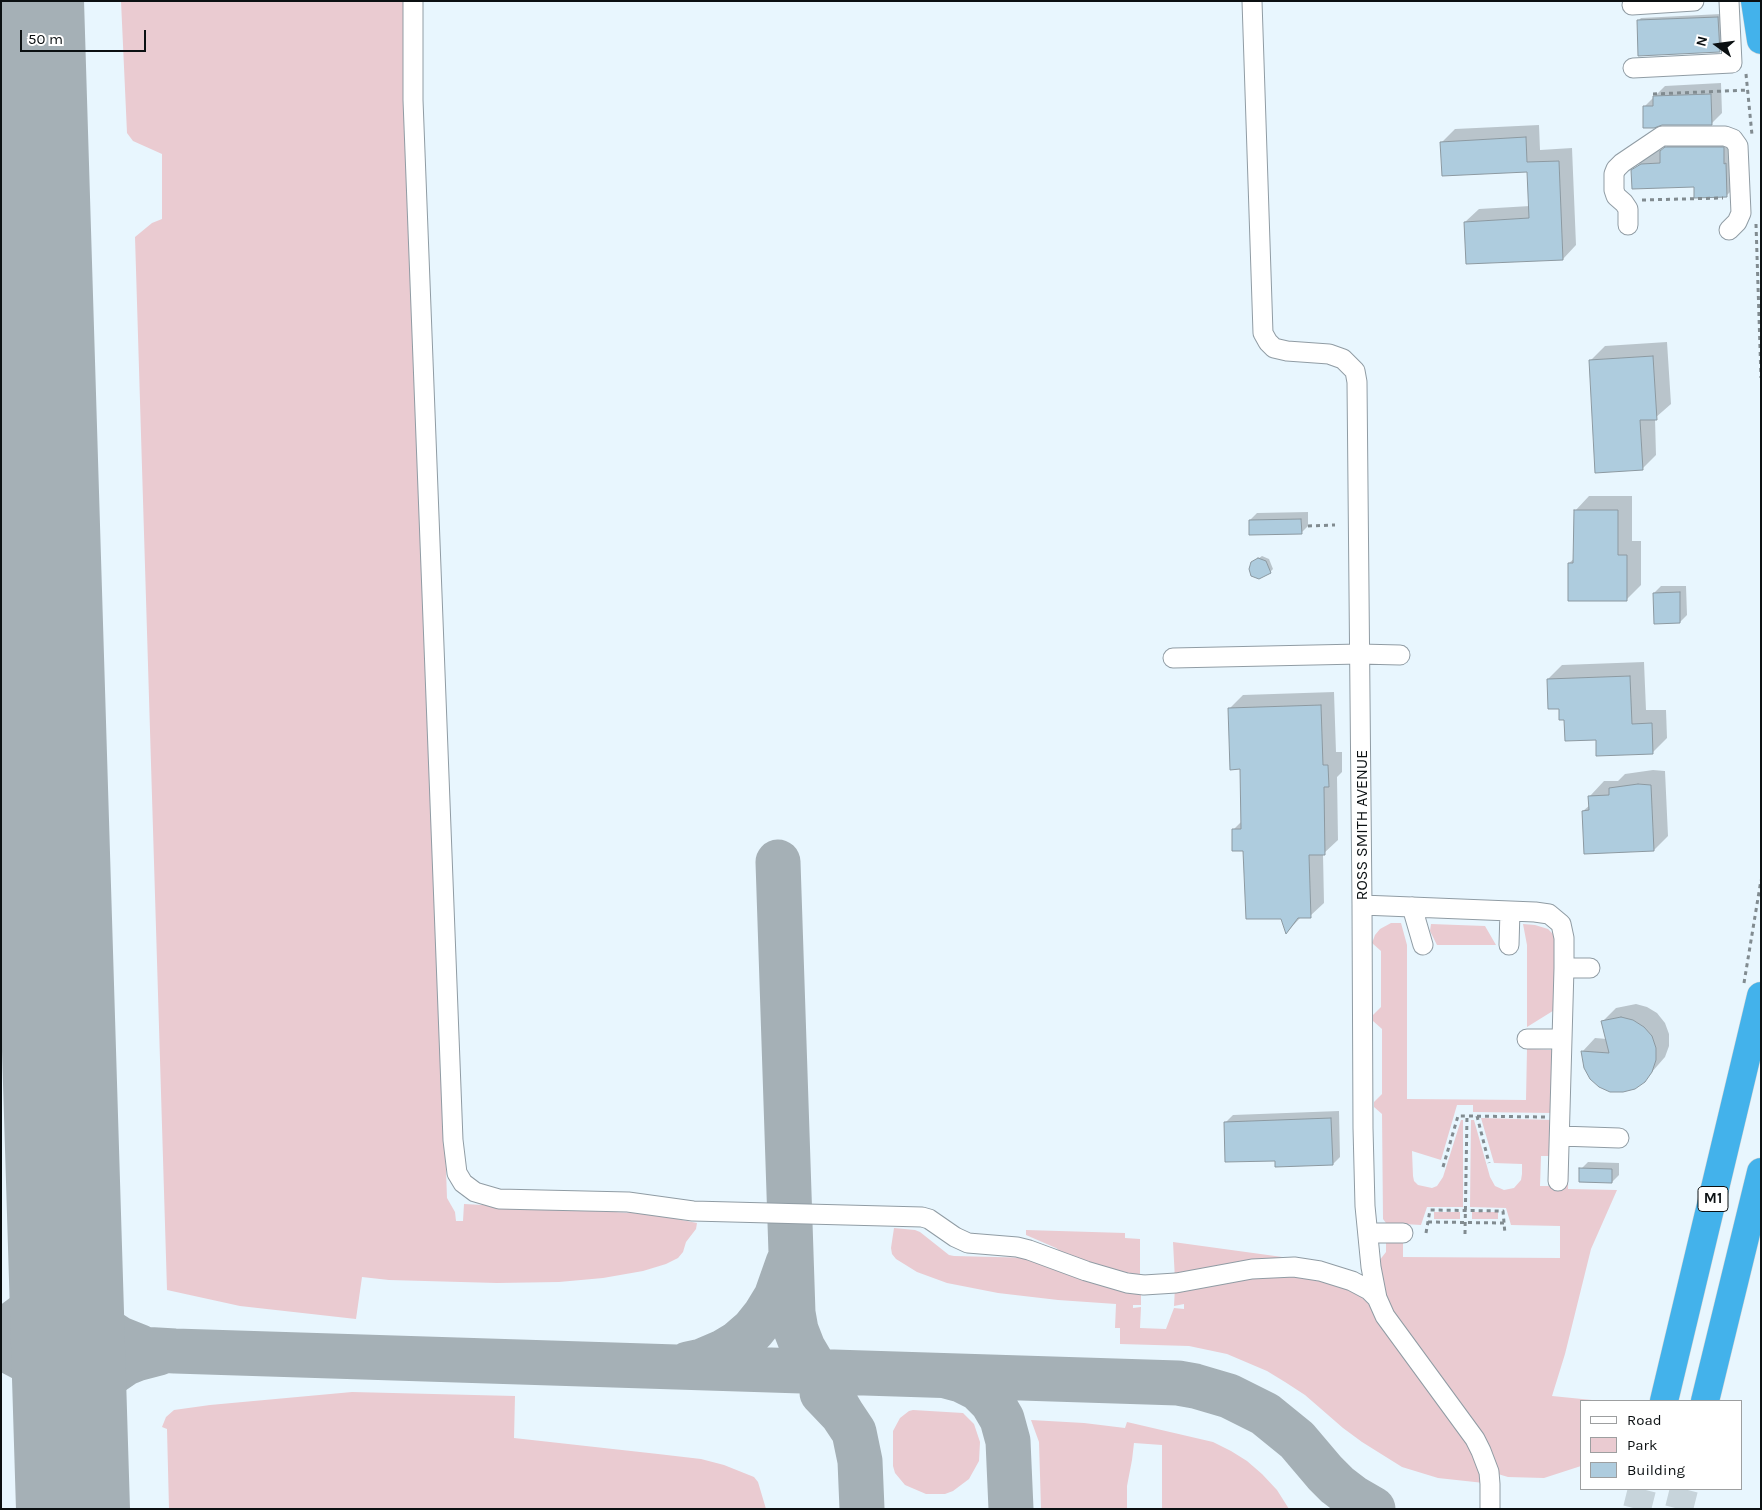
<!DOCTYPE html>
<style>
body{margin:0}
#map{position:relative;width:1762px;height:1510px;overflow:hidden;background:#e8f6fe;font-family:Karla,sans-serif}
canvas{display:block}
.frame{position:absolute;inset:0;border:2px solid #0b1012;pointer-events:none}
.legend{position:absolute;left:1580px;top:1400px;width:162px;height:90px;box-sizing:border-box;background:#fff;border:1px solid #9d9fa0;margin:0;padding:6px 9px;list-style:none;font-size:15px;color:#0b1012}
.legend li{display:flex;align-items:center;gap:10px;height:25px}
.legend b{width:25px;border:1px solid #9d9fa0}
.north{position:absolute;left:1692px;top:20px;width:50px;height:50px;-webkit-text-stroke:4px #fff;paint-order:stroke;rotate:284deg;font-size:14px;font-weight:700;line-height:20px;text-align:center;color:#0b1012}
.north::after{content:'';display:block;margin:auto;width:18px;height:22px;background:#0b1012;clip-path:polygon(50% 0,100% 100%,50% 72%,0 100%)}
.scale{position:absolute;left:20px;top:30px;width:126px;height:22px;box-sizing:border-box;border:2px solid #0b1012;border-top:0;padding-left:6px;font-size:15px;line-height:18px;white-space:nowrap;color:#0b1012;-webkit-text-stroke:4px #fff;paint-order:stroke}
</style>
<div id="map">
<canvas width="1762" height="1510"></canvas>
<div class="frame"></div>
<ul class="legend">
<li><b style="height:6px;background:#fff"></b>Road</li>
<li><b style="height:14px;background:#eacbd1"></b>Park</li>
<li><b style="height:14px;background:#aeccde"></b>Building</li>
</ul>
<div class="north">N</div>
<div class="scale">50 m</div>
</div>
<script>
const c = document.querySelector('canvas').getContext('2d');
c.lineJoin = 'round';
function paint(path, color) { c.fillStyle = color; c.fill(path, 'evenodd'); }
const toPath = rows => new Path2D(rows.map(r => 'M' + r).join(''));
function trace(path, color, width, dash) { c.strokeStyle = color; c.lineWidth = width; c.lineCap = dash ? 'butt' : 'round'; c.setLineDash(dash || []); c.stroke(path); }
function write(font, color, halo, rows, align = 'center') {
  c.font = font + ' Karla,sans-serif'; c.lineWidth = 4; c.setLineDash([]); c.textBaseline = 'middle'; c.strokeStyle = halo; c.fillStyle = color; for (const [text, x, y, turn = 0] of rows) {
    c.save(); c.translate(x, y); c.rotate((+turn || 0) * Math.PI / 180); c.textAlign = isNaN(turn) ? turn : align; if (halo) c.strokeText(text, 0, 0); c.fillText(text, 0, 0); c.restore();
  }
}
paint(toPath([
 [121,1,406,1,447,1198,455,1212,456,1221,463,1221,464,1204,652,1214,697,1223,696,1229,686,1242,683,1252,678,1258,666,1264,643,1271,603,1278,559,1282,497,1283,389,1280,362,1277,356,1319,240,1306,167,1290,135,237,152,223,162,219,162,154,133,141,127,133],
 [1391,923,1401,923,1407,945,1407,1099,1526,1100,1527,1049,1555,1050,1554,1113,1473,1112,1473,1105,1457,1105,1441,1160,1412,1151,1413,1176,1414,1181,1418,1185,1432,1188,1437,1186,1443,1177,1461,1120,1463,1120,1463,1207,1427,1207,1421,1225,1386,1223,1383,1219,1382,1114,1374,1107,1374,1102,1382,1094,1382,1029,1373,1021,1373,1015,1381,1007,1381,951,1372,943,1375,935,1380,929],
 [1431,924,1485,926,1496,945,1437,945,1430,931],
 [1523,924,1535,925,1548,929,1554,935,1557,943,1556,1009,1527,1027,1527,945],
 [1481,1118,1553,1120,1553,1156,1541,1156,1540,1186,1564,1186,1566,1148,1569,1147,1568,1189,1617,1190,1591,1249,1565,1354,1552,1396,1602,1401,1581,1401,1581,1466,1544,1478,1508,1477,1498,1474,1395,1319,1386,1297,1379,1261,1386,1252,1386,1241,1403,1241,1403,1257,1560,1258,1560,1226,1511,1225,1506,1208,1470,1207,1471,1120,1474,1120,1490,1177,1495,1186,1504,1190,1514,1188,1521,1180,1522,1174,1522,1164,1494,1163],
 [1434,1212,1460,1212,1460,1219,1434,1219],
 [1472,1212,1498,1212,1498,1219,1472,1219],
 [894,1228,915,1230,920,1232,949,1255,954,1256,1036,1258,1141,1288,1141,1305,1133,1305,1133,1308,1141,1307,1140,1328,1166,1329,1174,1308,1184,1309,1184,1304,1174,1306,1175,1287,1298,1271,1354,1290,1374,1309,1465,1433,1484,1483,1438,1478,1402,1467,1362,1442,1343,1428,1305,1395,1285,1382,1267,1371,1227,1354,1189,1346,1120,1344,1120,1328,1115,1328,1116,1304,1058,1300,998,1293,947,1283,917,1272,896,1259,892,1254,891,1248],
 [1026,1230,1125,1233,1125,1238,1140,1239,1140,1278,1059,1254,1060,1251,1056,1248,1026,1235],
 [1173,1242,1326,1263,1319,1268,1175,1280],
 [352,1392,515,1396,514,1438,658,1454,701,1459,724,1465,754,1477,758,1482,766,1509,169,1509,167,1429,162,1427,166,1417,174,1410,210,1405],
 [913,1410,963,1413,974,1424,980,1442,979,1461,969,1479,953,1491,945,1494,926,1494,905,1485,895,1473,893,1466,893,1431,900,1418,909,1411],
 [1031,1420,1084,1423,1125,1428,1127,1422,1213,1442,1231,1451,1247,1461,1262,1474,1277,1490,1289,1509,1162,1509,1162,1445,1134,1443,1132,1460,1127,1486,1127,1509,1041,1509,1039,1442]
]), '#eacbd1');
paint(toPath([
 [1721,14,1723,48,1720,51,1638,21,1641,18],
 [1721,83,1722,113,1711,124,1644,107,1665,86],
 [1539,125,1540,150,1572,148,1576,245,1563,259,1465,222,1479,209,1530,206,1529,171,1442,142,1455,129],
 [1738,133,1741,181,1727,195,1695,186,1633,171,1647,156,1657,150,1663,150,1676,137],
 [1667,342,1671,404,1655,418,1656,455,1642,469,1590,361,1605,346],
 [1589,496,1632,496,1632,541,1641,541,1641,585,1626,600,1569,563,1575,558,1575,511],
 [1308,512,1308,526,1301,533,1250,520,1257,513],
 [1262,556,1269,559,1273,569,1270,572,1252,563],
 [1661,586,1686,586,1687,615,1680,622,1654,593],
 [1644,662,1646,710,1666,710,1667,738,1652,753,1597,739,1566,719,1548,679,1562,665],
 [1334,692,1336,752,1342,752,1342,772,1337,777,1338,840,1323,854,1324,903,1310,916,1301,917,1287,932,1282,917,1233,830,1242,821,1241,768,1229,709,1243,695],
 [1653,770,1665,771,1668,836,1654,850,1583,811,1590,805,1590,796,1604,781,1618,781,1625,774],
 [1636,1004,1647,1007,1657,1013,1665,1023,1669,1034,1669,1046,1665,1057,1644,1081,1582,1052,1595,1038,1607,1039,1602,1022,1616,1008],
 [1339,1111,1340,1157,1333,1164,1276,1159,1225,1123,1233,1115],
 [1588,1162,1619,1163,1619,1175,1612,1182,1581,1169]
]), '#0003');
trace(toPath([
 [1,156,12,140,24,112,28,89,26,37],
 [1,220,14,233,20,243,26,255,33,279,37,399],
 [778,862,793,1313,796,1330,803,1348,842,1414],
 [64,1141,68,1267,71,1285,87,1313,100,1326,120,1339,140,1347],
 [1,1330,11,1325,30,1311,46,1292,57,1269,60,1258,61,1239],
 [1,1341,175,1351,1178,1383,1195,1386,1229,1396,1265,1414,1297,1440,1325,1473,1337,1485,1354,1498,1373,1509],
 [1,1347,28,1361,46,1379,54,1391,65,1416,68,1451],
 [688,1364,702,1361,723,1352,738,1343,753,1330,765,1315,776,1297,788,1263],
 [946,1376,961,1380,979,1389,992,1402,1002,1419,1008,1441,1011,1509],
 [822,1393,842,1414,854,1432,860,1461,862,1509],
 [74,1484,73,1434,80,1412,90,1395,107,1376,126,1363,136,1359,159,1353]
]), '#a5b0b6', 45);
trace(toPath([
 [27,1,73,1509]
]), '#a5b0b6', 114);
const building = toPath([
 [1718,17,1720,52,1638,56,1637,20,1718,17],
 [1711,94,1712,125,1662,125,1654,128,1643,128,1643,106,1653,106,1653,96,1711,94],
 [1526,137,1527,162,1559,161,1563,260,1466,264,1464,222,1529,218,1527,172,1442,176,1440,142,1526,137],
 [1665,147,1724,147,1724,164,1726,163,1727,197,1694,198,1694,187,1632,189,1631,170,1641,164,1660,163,1660,151,1665,147],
 [1653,356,1657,420,1640,420,1643,470,1595,473,1589,360,1653,356],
 [1574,510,1618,510,1618,555,1627,555,1627,601,1568,601,1568,563,1573,563,1574,510],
 [1301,519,1302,534,1249,535,1249,520,1301,519],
 [1258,558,1266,561,1271,573,1259,579,1251,576,1249,569,1251,562,1258,558],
 [1680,592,1680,623,1654,624,1653,593,1680,592],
 [1630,676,1632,724,1652,723,1653,754,1596,756,1596,740,1565,741,1564,720,1559,720,1559,709,1548,709,1547,679,1630,676],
 [1321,705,1323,765,1328,765,1329,787,1324,787,1325,855,1309,855,1311,918,1298,918,1286,934,1281,919,1246,919,1243,851,1232,851,1232,829,1241,829,1240,769,1230,770,1228,708,1321,705],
 [1638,784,1651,785,1654,851,1584,854,1582,811,1589,810,1588,796,1609,795,1609,788,1638,784],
 [1621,1017,1633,1020,1644,1027,1652,1036,1656,1048,1656,1060,1652,1072,1645,1082,1635,1089,1623,1092,1610,1092,1599,1087,1590,1079,1584,1068,1581,1051,1609,1053,1601,1021,1621,1017],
 [1331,1118,1333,1165,1275,1167,1275,1161,1225,1162,1224,1122,1331,1118],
 [1579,1168,1612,1169,1612,1183,1579,1182,1579,1168]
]);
paint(building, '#aeccde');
trace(building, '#8c99a1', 1);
trace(toPath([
 [1637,1509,1642,1489],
 [1679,1509,1684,1489]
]), '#c7d4db', 28, [28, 14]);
const minor = toPath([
 [413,1,413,100,453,1140,457,1173,463,1183,475,1192,499,1199,628,1202,693,1211,922,1217,929,1219,955,1237,968,1243,1017,1247,1029,1250,1086,1271,1127,1283,1144,1285,1176,1283,1252,1269,1294,1267,1320,1271,1352,1281,1369,1290,1377,1298],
 [1252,1,1263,333,1268,342,1274,348,1287,351,1329,354,1343,359,1355,371,1357,382,1362,905,1363,1128,1365,1206,1371,1267,1377,1298,1385,1316,1475,1439,1481,1451,1489,1472,1490,1484,1490,1509],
 [1632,5,1694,1],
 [1633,68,1732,63,1729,1],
 [1628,225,1628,209,1624,203,1616,196,1614,190,1614,174,1616,169,1622,163,1662,136,1725,136,1733,139,1738,146,1741,213,1737,222,1729,230],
 [1173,658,1360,654,1400,655],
 [1362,905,1535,912,1549,914,1561,924,1564,938,1564,968,1558,1181],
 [1412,907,1423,945],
 [1509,945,1510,911],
 [1564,968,1590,968],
 [1527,1039,1562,1039],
 [1560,1136,1619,1138],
 [1368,1233,1403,1233]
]);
const highway = toPath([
 [1755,1,1761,40],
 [1664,1401,1761,996],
 [1705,1401,1761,1172]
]);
trace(minor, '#909ca4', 21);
trace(highway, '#d3d4d4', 29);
trace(toPath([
 [1746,74,1752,135],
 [1653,94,1748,90],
 [1642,200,1723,198],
 [1756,224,1761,378],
 [1308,526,1335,525],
 [1744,983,1761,880],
 [1477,1116,1489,1163],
 [1443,1167,1458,1116,1467,1116],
 [1428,1222,1504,1223],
 [1426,1233,1430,1210,1503,1211,1505,1234],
 [1465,1234,1467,1116,1545,1117]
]), '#818b90', 3, [4, 4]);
trace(minor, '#fff', 19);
trace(highway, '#43b2eb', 28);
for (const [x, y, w] of [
 [1713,1199,30]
]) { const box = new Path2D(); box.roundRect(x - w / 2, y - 12.5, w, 25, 4); c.fillStyle = '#fff'; c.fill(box); trace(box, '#0b1012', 1); }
write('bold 15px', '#0b1012', null, [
 ["M1",1713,1199]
]);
write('16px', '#0b1012', '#fff', [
 ["ROSS SMITH AVENUE",1362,825,-90]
]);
</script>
